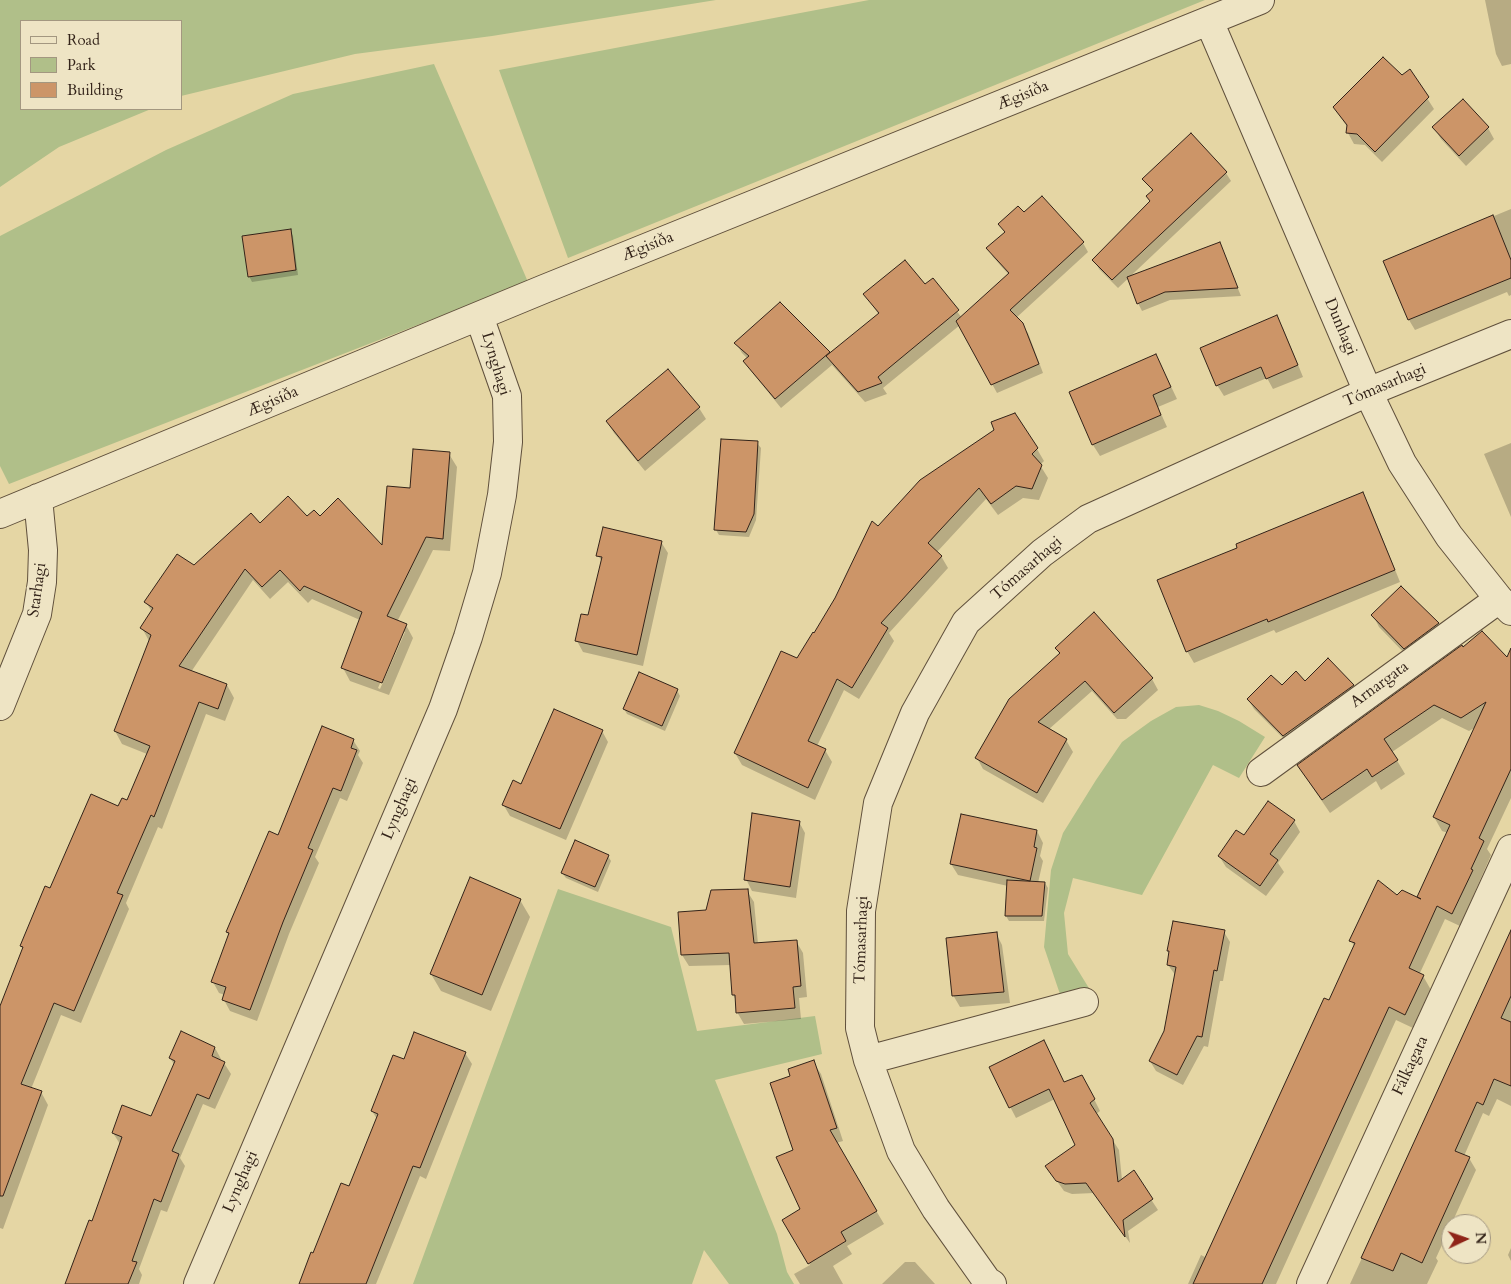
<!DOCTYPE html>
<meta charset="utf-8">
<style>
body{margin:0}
#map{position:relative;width:1511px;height:1284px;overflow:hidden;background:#e5d6a4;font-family:Cardo,serif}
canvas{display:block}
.legend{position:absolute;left:20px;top:20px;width:162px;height:90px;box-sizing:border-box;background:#eee4c4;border:1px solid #a39780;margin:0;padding:6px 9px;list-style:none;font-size:15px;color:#332319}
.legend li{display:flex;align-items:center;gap:10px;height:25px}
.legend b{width:25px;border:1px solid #a39780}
.north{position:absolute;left:1441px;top:1214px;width:50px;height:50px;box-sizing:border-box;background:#eee4c4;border:1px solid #a39780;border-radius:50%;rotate:87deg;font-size:14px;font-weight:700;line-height:20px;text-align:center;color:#332319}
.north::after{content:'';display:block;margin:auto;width:18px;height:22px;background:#8f2418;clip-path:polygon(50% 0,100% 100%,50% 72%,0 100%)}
</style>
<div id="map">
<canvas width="1511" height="1284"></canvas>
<ul class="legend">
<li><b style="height:6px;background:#eee4c4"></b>Road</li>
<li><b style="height:14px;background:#b0bf89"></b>Park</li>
<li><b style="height:14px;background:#cc9568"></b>Building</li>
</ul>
<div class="north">N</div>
</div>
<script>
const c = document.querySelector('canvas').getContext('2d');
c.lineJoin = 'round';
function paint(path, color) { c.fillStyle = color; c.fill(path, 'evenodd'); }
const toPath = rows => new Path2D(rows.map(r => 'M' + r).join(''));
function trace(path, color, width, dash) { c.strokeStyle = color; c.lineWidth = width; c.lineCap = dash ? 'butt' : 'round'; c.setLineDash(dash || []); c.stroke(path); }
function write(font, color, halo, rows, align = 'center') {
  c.font = font + ' Cardo,serif'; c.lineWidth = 5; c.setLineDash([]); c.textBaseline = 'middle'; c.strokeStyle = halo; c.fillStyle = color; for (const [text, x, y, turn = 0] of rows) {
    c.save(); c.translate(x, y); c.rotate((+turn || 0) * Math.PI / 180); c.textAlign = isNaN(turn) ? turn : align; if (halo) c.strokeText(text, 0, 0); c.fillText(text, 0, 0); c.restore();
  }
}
paint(toPath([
 [0,0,716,0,492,36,355,54,181,96,181,21,21,21,21,109,151,109,59,147,0,187],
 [869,0,1205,0,568,258,499,70],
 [434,64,528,282,9,484,0,466,0,236,166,150,293,94],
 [1199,705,1218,711,1239,721,1265,737,1239,778,1213,765,1142,895,1073,878,1064,913,1068,954,1095,998,1063,1003,1044,947,1051,870,1063,833,1096,780,1122,742,1151,721,1176,707],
 [558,889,671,927,697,1031,815,1016,822,1054,715,1080,777,1234,787,1272,794,1284,729,1284,704,1250,692,1284,413,1284]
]), '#b0bf89');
paint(toPath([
 [1485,0,1511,0,1511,64,1502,66,1496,54],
 [1427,98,1434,109,1382,162,1365,145,1354,144,1348,133,1348,128,1334,108],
 [1434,128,1488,128,1494,139,1466,166,1441,139],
 [1226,173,1231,181,1118,288,1099,269,1094,260,1151,202,1153,192,1144,179],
 [1511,209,1511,295,1509,296,1507,292,1415,330,1409,320,1385,261],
 [1024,214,1083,243,1088,252,1016,318,1028,333,1043,373,997,393,960,325,883,388,887,394,865,402,832,365,781,408,751,371,745,362,748,359,742,353,736,343,830,354,879,315,865,295,925,286,933,280,962,318,1009,275,993,257,988,248,1005,233,1000,224],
 [290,230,293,236,298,275,252,282,249,276],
 [1219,243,1241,296,1170,300,1142,311,1138,303],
 [1276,317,1283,328,1303,377,1273,389,1267,378,1224,396,1217,385],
 [1156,355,1177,399,1158,407,1167,427,1100,456,1093,445,1071,392],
 [668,371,699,408,706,419,645,471,614,433,607,422],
 [757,443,761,448,756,520,749,537,719,535,716,530],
 [1511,443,1511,517,1484,454],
 [1037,449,1044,461,1040,465,1048,478,1039,500,1023,498,998,515,986,499,937,552,941,556,948,568,889,633,894,641,859,699,844,690,817,746,825,750,832,762,815,800,742,765,735,753,815,635,878,527],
 [449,454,457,467,450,551,433,550,397,622,406,625,413,638,389,695,350,681,343,668,360,620,312,599,308,603,288,582,270,599,253,580,191,672,227,685,234,698,225,721,206,714,162,829,158,827,126,903,129,909,81,1023,61,1015,31,1089,41,1092,48,1105,3,1229,0,1228,0,1010,23,950,21,946,50,890,119,808,128,801,147,754,122,744,115,731,149,641,142,628,152,612,146,602,194,567,260,524,320,518,383,548,411,489],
 [402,632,405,632,380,689,378,688],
 [1362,494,1369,505,1400,582,1276,633,1274,630,1194,663,1187,651,1239,549],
 [661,542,668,553,643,666,583,652,577,641,589,617,602,562,598,555],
 [1401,588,1438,624,1444,635,1411,660,1379,627,1373,615],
 [1056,648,1152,679,1158,690,1126,719,1117,719,1092,691,1048,730,1066,740,1073,752,1043,803,983,769,977,758,1060,655],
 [1328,660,1353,686,1359,695,1290,745,1254,709,1248,699,1282,687,1305,682],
 [1511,668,1511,798,1487,849,1491,855,1460,926,1445,919,1419,975,1423,976,1431,990,1413,1028,1396,1020,1276,1284,1188,1284,1201,1255,1207,1258,1329,1002,1355,947,1351,941,1397,896,1419,899,1418,897,1448,833,1442,831,1434,817,1476,727,1469,731,1442,718,1392,752,1405,774,1381,790,1376,781,1330,813,1298,766],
 [677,690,680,696,665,731,627,714,624,709],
 [602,731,608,742,566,840,510,816,503,804,522,786],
 [353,740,360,751,358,755,363,763,347,801,340,798,315,857,319,863,289,934,257,1021,230,1011,224,1000,225,995,219,993,213,982,229,936,227,932,279,837],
 [1294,821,1300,832,1278,863,1284,872,1266,896,1226,867,1219,856,1244,837],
 [799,822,805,833,796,898,752,891,746,879],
 [1037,831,1043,843,1040,856,1043,861,1038,883,1045,883,1048,888,1044,921,1009,921,1006,916,1008,886,958,875,951,864],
 [608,856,611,861,598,892,566,878,562,873],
 [747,891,754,902,758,944,796,941,803,953,807,997,799,998,801,1019,744,1024,737,1012,736,1000,733,995,731,965,689,966,682,955,707,911],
 [520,900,530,917,491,1011,441,991,431,974],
 [1224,932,1230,942,1223,981,1220,981,1208,1047,1204,1046,1183,1085,1156,1071,1150,1061,1165,1031,1176,976,1168,965,1170,954,1169,951],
 [996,933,1002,945,1010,1003,960,1007,953,995],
 [1511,934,1511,1106,1497,1099,1489,1116,1483,1113,1464,1156,1469,1158,1476,1170,1436,1258,1438,1261,1427,1284,1350,1284],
 [215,1048,221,1059,220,1061,224,1063,231,1074,215,1109,203,1104,180,1158,185,1166,167,1212,161,1210,139,1269,142,1275,139,1284,66,1284,93,1223,120,1144,113,1133,152,1117,175,1066,170,1058],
 [465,1053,472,1064,426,1179,420,1176,376,1284,300,1284,314,1254,350,1188,377,1119,372,1111,404,1061],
 [813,1062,821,1074,843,1141,836,1143,884,1224,847,1246,852,1254,833,1266,843,1284,800,1284,794,1274,810,1265,784,1220,802,1210,794,1151,792,1077],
 [990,1068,1088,1087,1100,1111,1096,1114,1119,1150,1122,1180,1133,1172,1158,1210,1128,1231,1130,1243,1094,1193,1072,1194,1064,1191,1047,1167,1077,1145,1055,1099,1016,1118],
 [1511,1248,1511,1261,1508,1255],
 [905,1262,915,1262,935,1284,882,1284]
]), '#0003');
const building = toPath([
 [1383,57,1402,75,1410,69,1429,97,1375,152,1357,134,1346,133,1347,125,1333,107,1383,57],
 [1463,99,1489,127,1459,156,1432,127,1463,99],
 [1191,133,1227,172,1112,280,1092,260,1150,201,1146,196,1153,190,1142,179,1191,133],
 [1042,196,1084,242,1010,310,1023,323,1039,364,991,385,956,321,1009,273,986,248,1005,232,998,224,1018,206,1024,212,1042,196],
 [1493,215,1511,260,1511,278,1408,320,1383,261,1493,215],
 [291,229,296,270,248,277,242,236,291,229],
 [1220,242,1238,288,1165,292,1137,304,1127,277,1220,242],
 [905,260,925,284,933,278,959,310,878,377,882,383,858,392,826,356,879,313,863,294,905,260],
 [780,302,830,352,775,399,743,361,749,356,734,343,780,302],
 [1277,315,1298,365,1266,379,1261,367,1216,386,1200,348,1277,315],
 [1156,354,1171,387,1153,395,1161,415,1092,445,1069,392,1156,354],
 [668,369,700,407,638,461,606,421,668,369],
 [1015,413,1038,448,1032,454,1042,465,1032,489,1016,486,991,504,979,488,928,543,942,556,881,623,888,628,852,688,837,679,808,741,826,749,808,788,734,753,781,651,797,658,813,632,814,633,835,598,872,521,878,526,920,480,994,430,991,422,1015,413],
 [721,439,758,441,754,514,746,532,714,530,721,439],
 [413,449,450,452,443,539,426,537,387,616,407,624,382,683,341,668,362,612,304,586,300,591,280,570,262,587,245,569,179,666,227,684,218,709,199,702,154,817,151,815,117,893,123,895,74,1011,54,1003,21,1084,42,1091,3,1196,0,1196,0,1006,23,947,20,946,45,886,50,888,91,794,118,806,122,798,127,800,150,746,114,731,151,635,140,628,153,608,144,602,177,554,194,565,251,513,260,523,288,496,307,516,314,510,320,516,338,498,382,545,387,486,410,488,413,449],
 [1363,492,1395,570,1268,622,1267,619,1186,652,1157,580,1237,548,1236,544,1363,492],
 [603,527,662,541,637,655,575,641,581,614,588,615,602,557,596,556,603,527],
 [1401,586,1439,623,1404,649,1371,615,1401,586],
 [1094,612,1153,678,1114,713,1085,681,1038,722,1067,739,1037,793,975,758,1009,699,1060,653,1055,648,1094,612],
 [1482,631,1507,657,1511,648,1511,769,1479,838,1484,841,1471,869,1473,870,1452,914,1437,906,1409,968,1424,975,1405,1015,1389,1007,1262,1284,1193,1284,1324,998,1329,1000,1355,943,1349,941,1378,880,1397,895,1402,890,1421,899,1417,897,1450,825,1433,817,1486,702,1461,718,1434,705,1384,739,1398,760,1372,777,1367,769,1322,800,1297,765,1462,645,1463,647,1482,631],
 [1328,658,1354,685,1283,736,1247,699,1271,675,1282,685,1296,671,1305,681,1328,658],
 [639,672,678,689,662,726,623,709,639,672],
 [554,709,603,730,560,829,502,805,513,780,521,784,554,709],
 [322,726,354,739,351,748,357,750,341,791,333,788,308,848,313,850,283,922,250,1010,222,1000,226,987,211,982,229,933,226,932,269,831,278,835,322,726],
 [1268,801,1295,820,1270,854,1278,860,1260,886,1218,856,1236,830,1244,835,1268,801],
 [752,813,800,821,790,887,744,880,752,813],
 [961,814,1037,830,1034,847,1037,848,1030,881,950,864,961,814],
 [575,840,609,855,595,887,561,873,575,840],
 [470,877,521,899,482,995,430,974,470,877],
 [1007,880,1045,882,1042,916,1005,916,1007,880],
 [748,889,754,943,797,940,801,986,793,987,795,1008,736,1013,735,995,732,995,729,953,681,955,678,912,706,910,711,890,748,889],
 [1173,921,1225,930,1217,971,1214,970,1202,1037,1197,1036,1177,1075,1149,1061,1164,1031,1176,967,1167,965,1169,951,1167,951,1173,921],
 [1511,930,1511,996,1501,1018,1511,1022,1511,1086,1494,1079,1483,1105,1477,1102,1455,1151,1470,1157,1422,1263,1401,1253,1393,1271,1361,1258,1511,930],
 [997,932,1004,992,952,996,946,938,997,932],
 [181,1031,215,1047,212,1056,225,1062,209,1099,197,1094,172,1151,179,1154,161,1202,154,1199,132,1261,137,1262,128,1284,65,1284,89,1220,92,1221,122,1137,112,1133,122,1105,151,1116,175,1061,169,1058,181,1031],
 [414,1032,466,1052,420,1168,413,1166,366,1284,299,1284,311,1252,313,1253,341,1183,349,1186,378,1114,371,1111,393,1055,404,1059,414,1032],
 [1044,1040,1064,1082,1082,1075,1095,1099,1090,1103,1113,1139,1118,1182,1134,1170,1153,1199,1123,1220,1125,1237,1086,1183,1065,1184,1056,1181,1045,1166,1075,1145,1049,1089,1009,1108,989,1067,1044,1040],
 [814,1060,837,1128,830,1130,877,1211,841,1232,846,1241,808,1264,782,1220,800,1209,776,1157,793,1150,770,1083,790,1076,788,1069,814,1060]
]);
paint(building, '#cc9568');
trace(building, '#332319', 1);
const minor = toPath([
 [1209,21,1368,392,1402,463,1449,536,1499,599,1511,611],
 [0,514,544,289,1260,0],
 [0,706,37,614,42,582,43,550,38,498],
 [1261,772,1499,599],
 [868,1060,1084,1002],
 [198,1284,443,709,468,637,487,573,502,495,508,442,507,396,479,316],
 [992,1284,987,1281,936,1209,901,1151,868,1060,860,1028,861,911,878,803,915,713,966,622,1042,553,1088,519,1368,392,1511,334],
 [1311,1284,1511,849]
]);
trace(minor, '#60503c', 30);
trace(minor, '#eee4c4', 28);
write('16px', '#332319', '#eee4c4', [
 ["Ægisíða",1023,96,-22],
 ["Ægisíða",648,247,-22],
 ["Dunhagi",1340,327,67],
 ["Lynghagi",495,364,73],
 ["Tómasarhagi",1385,386,-23],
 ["Ægisíða",273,402,-23],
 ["Tómasarhagi",1027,569,-41],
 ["Starhagi",38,590,-82],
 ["Arnargata",1380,685,-36],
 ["Lynghagi",400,809,-67],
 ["Tómasarhagi",862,940,-88],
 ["Fálkagata",1411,1066,-65],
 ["Lynghagi",241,1182,-67]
]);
</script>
